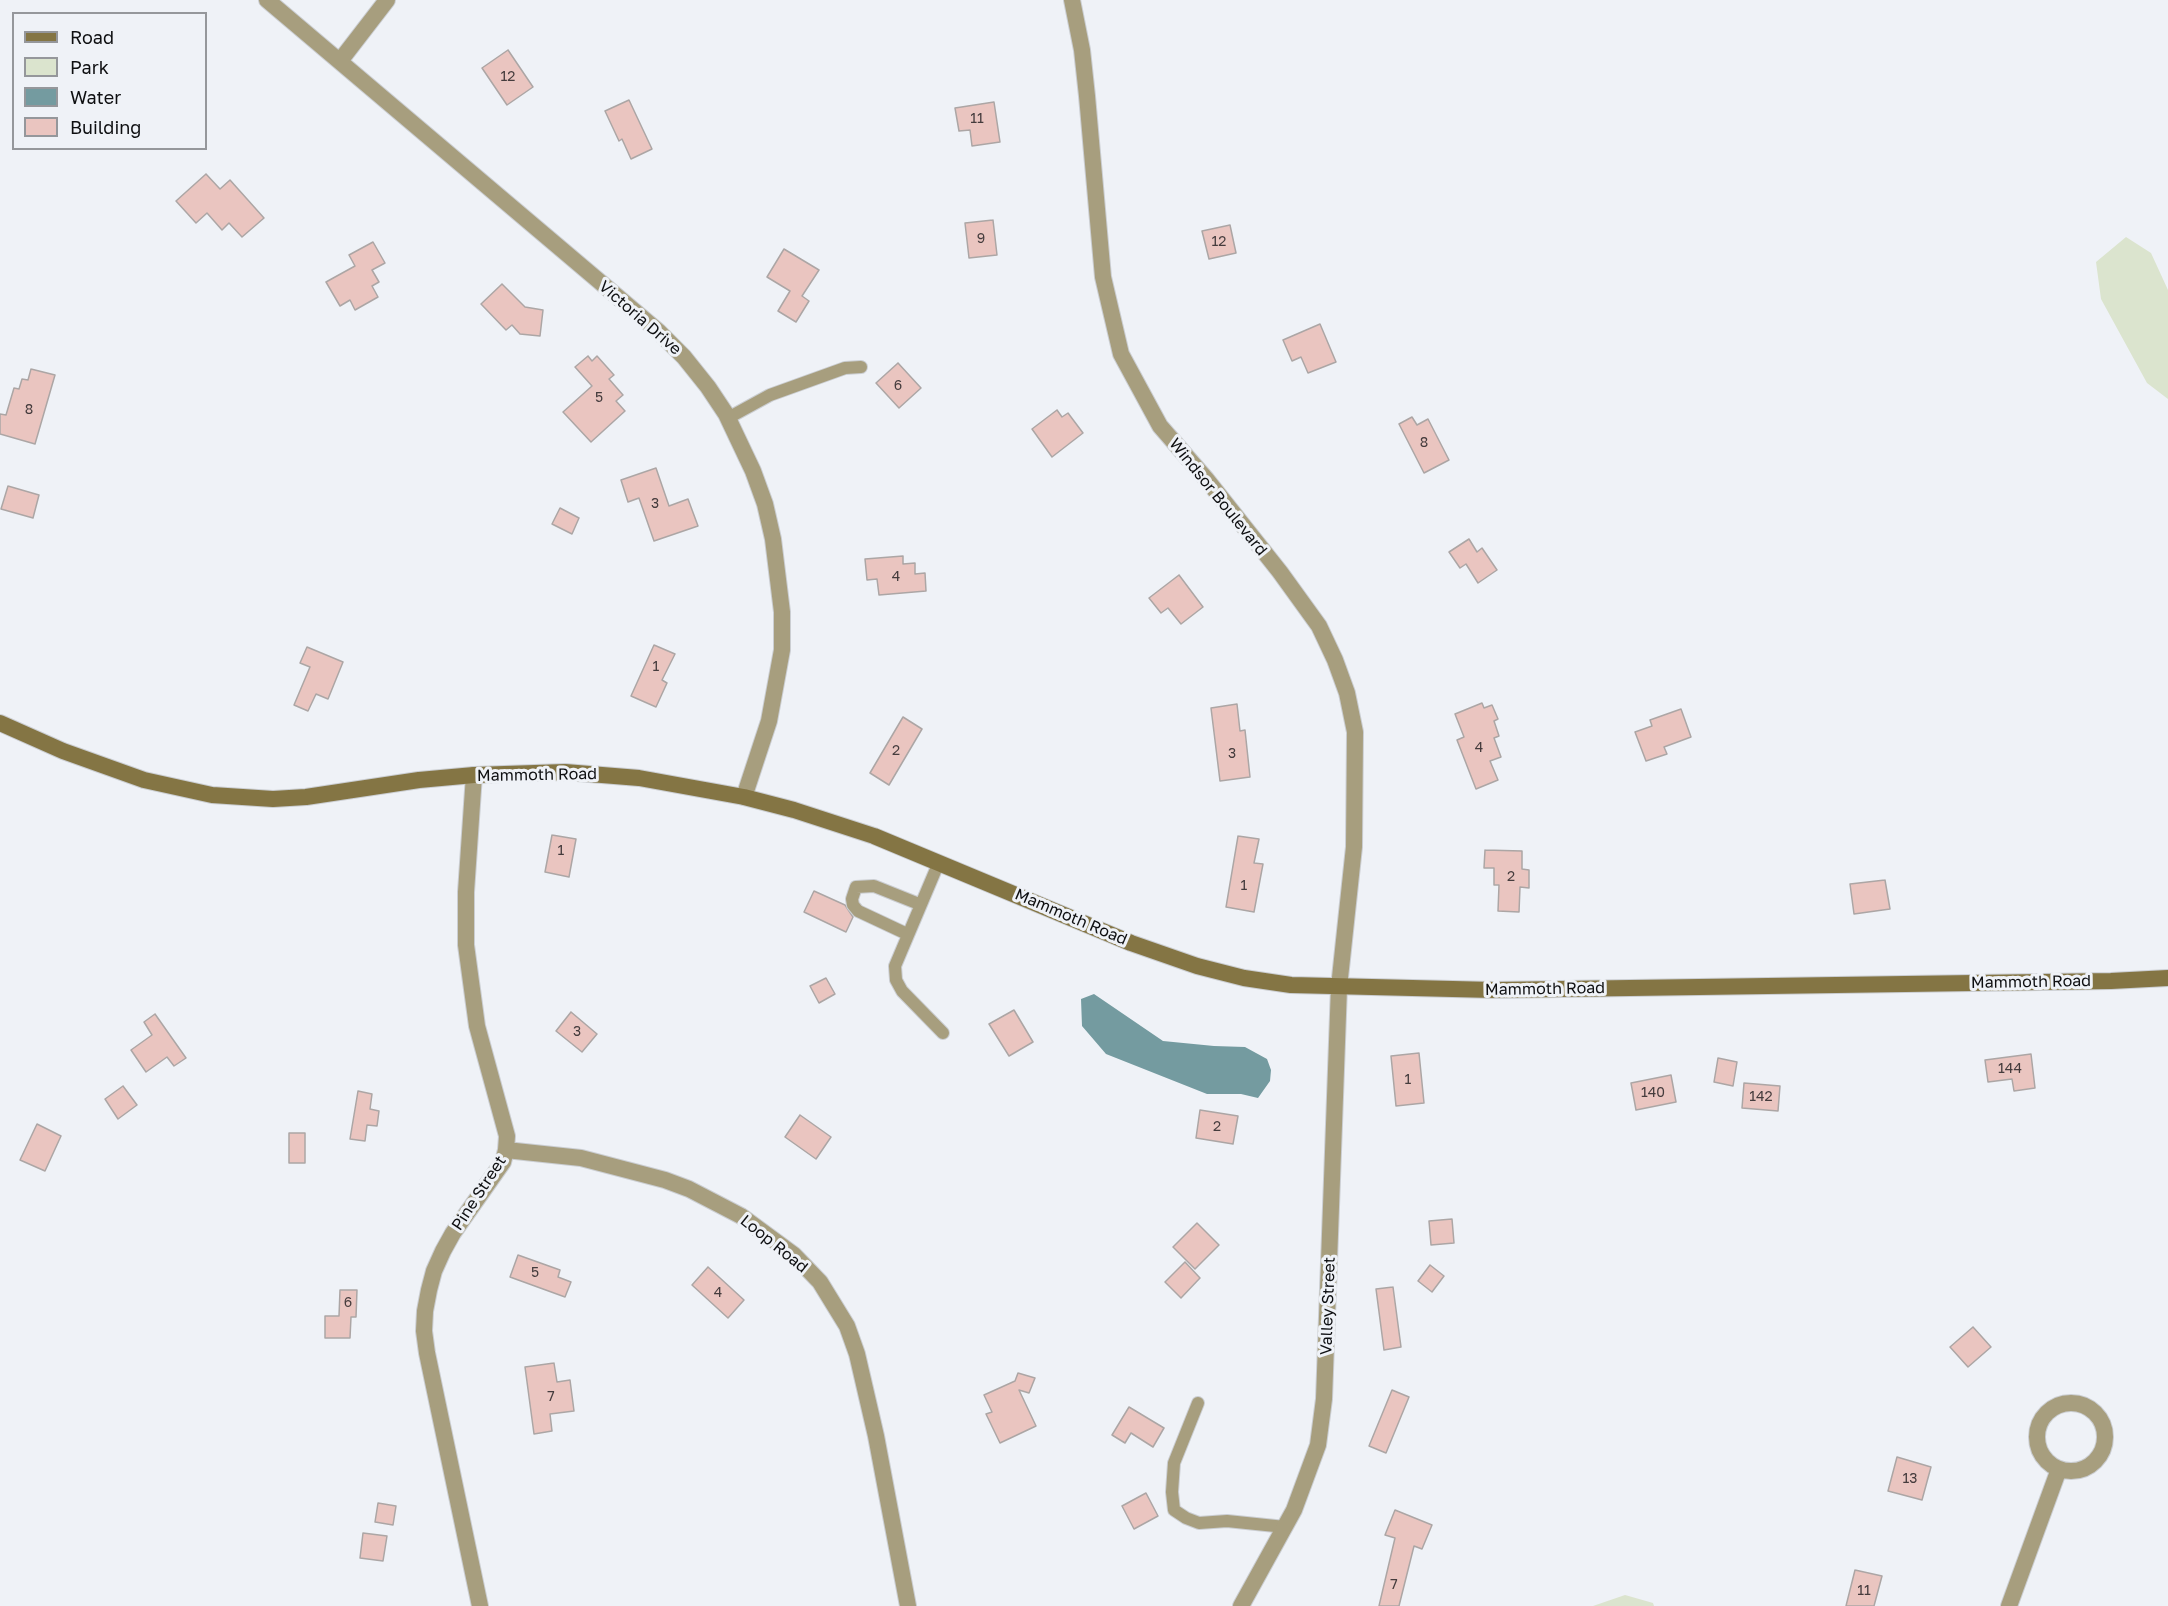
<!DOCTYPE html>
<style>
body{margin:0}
#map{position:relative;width:2168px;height:1606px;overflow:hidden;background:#eff2f7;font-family:"Golos Text",sans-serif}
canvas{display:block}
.legend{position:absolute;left:12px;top:12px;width:195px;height:138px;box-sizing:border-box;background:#eff2f7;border:2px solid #95979b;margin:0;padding:8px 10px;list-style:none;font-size:18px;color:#0e0f11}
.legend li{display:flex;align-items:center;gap:12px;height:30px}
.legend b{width:30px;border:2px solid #95979b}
</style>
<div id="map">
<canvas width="2168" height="1606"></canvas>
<ul class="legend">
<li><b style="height:8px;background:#847544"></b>Road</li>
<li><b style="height:16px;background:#dbe4ce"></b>Park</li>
<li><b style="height:16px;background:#749ba0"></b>Water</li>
<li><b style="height:16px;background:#eac5c0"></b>Building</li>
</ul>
</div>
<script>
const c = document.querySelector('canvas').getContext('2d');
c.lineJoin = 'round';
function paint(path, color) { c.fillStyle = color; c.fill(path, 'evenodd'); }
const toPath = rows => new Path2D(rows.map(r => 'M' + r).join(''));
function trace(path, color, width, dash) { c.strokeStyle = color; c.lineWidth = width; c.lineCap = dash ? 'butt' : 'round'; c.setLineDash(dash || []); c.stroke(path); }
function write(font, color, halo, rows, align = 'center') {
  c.font = font + ' "Golos Text",sans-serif'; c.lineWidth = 6; c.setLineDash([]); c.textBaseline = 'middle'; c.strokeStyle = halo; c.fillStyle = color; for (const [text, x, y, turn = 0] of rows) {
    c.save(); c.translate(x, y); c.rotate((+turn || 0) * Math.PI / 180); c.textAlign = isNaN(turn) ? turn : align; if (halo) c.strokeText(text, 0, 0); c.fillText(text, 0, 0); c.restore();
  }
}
paint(toPath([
 [2126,237,2151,253,2168,290,2168,399,2147,383,2101,299,2096,262],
 [1625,1595,1653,1603,1654,1606,1593,1606]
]), '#dbe4ce');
paint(toPath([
 [1094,994,1163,1041,1214,1046,1245,1047,1267,1059,1271,1070,1270,1081,1258,1098,1241,1094,1207,1094,1106,1054,1082,1026,1081,999]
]), '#749ba0');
const building = toPath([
 [508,50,533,87,507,105,482,68,508,50],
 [629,100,652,149,631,159,622,139,619,141,605,111,629,100],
 [994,102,1000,142,972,146,970,130,959,131,955,108,994,102],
 [206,174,220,189,230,180,264,218,242,237,229,223,222,230,207,213,196,223,176,201,206,174],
 [993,220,997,255,969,258,965,223,993,220],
 [1230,225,1236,253,1209,259,1202,231,1230,225],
 [373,242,385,263,372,270,379,282,372,286,378,297,355,310,350,300,340,306,326,282,355,266,349,255,373,242],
 [784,249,819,270,802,296,809,301,796,322,778,311,790,291,767,277,784,249],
 [502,284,525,307,543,310,540,336,520,334,512,325,506,330,481,304,502,284],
 [1320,324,1336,362,1308,373,1301,357,1292,361,1283,340,1320,324],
 [588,356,592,361,597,356,614,375,609,379,623,395,616,401,625,411,591,442,563,412,592,386,575,367,588,356],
 [898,363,921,388,899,408,876,383,898,363],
 [31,369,55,375,35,444,0,434,0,414,6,415,14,388,19,389,22,379,28,380,31,369],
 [1057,410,1062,417,1068,413,1083,433,1052,457,1032,429,1057,410],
 [1412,417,1417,425,1428,419,1449,460,1424,473,1399,424,1412,417],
 [656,468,669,506,688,499,698,526,654,541,639,498,628,502,621,480,656,468],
 [8,486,39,495,33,518,1,509,8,486],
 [560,508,579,518,572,534,552,524,560,508],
 [1469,539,1477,552,1482,548,1497,570,1478,583,1466,564,1460,568,1449,552,1469,539],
 [903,556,903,564,915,563,915,574,925,573,926,591,879,595,877,579,867,580,865,559,903,556],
 [1179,575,1203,607,1181,624,1168,608,1161,613,1149,598,1179,575],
 [654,645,675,654,662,680,667,683,656,707,631,696,654,645],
 [307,647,343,662,328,699,316,694,308,711,294,705,310,667,300,663,307,647],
 [1482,703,1484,708,1492,705,1498,719,1494,721,1499,736,1494,738,1501,757,1490,761,1498,780,1476,789,1457,740,1464,737,1455,714,1482,703],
 [1237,704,1240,731,1245,730,1250,777,1220,781,1211,708,1237,704],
 [1681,709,1691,737,1664,747,1667,754,1646,761,1635,732,1652,726,1650,720,1681,709],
 [903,717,922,729,889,785,870,773,903,717],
 [552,835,576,839,569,877,545,872,552,835],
 [1238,836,1259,839,1254,863,1263,864,1254,912,1226,907,1238,836],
 [1485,850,1522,851,1522,869,1529,870,1529,888,1520,887,1519,912,1498,911,1499,885,1494,885,1494,868,1484,868,1485,850],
 [1885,880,1890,909,1854,914,1850,884,1885,880],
 [814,891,845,905,853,917,846,932,804,912,814,891],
 [826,978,835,994,819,1003,810,986,826,978],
 [1014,1010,1033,1042,1009,1056,989,1024,1014,1010],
 [571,1012,597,1034,582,1052,556,1031,571,1012],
 [155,1014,186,1058,174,1066,167,1057,146,1072,131,1050,152,1035,144,1022,155,1014],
 [1419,1053,1424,1103,1396,1106,1391,1056,1419,1053],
 [2031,1054,2035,1088,2014,1091,2012,1079,1988,1082,1985,1060,2031,1054],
 [1718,1058,1737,1062,1733,1086,1714,1082,1718,1058],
 [1671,1075,1676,1102,1636,1110,1631,1083,1671,1075],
 [1744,1083,1780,1086,1778,1111,1742,1108,1744,1083],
 [123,1086,137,1105,118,1119,105,1099,123,1086],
 [358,1091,372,1094,370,1109,379,1111,377,1126,367,1125,365,1141,350,1139,358,1091],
 [1200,1110,1238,1116,1233,1144,1196,1138,1200,1110],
 [800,1115,831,1137,816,1159,785,1137,800,1115],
 [37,1124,61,1136,45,1171,20,1160,37,1124],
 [289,1133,305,1133,305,1163,289,1163,289,1133],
 [1452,1219,1454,1243,1431,1245,1429,1221,1452,1219],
 [1197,1223,1219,1245,1195,1269,1173,1247,1197,1223],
 [518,1255,560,1270,558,1277,571,1282,565,1297,510,1277,518,1255],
 [1185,1262,1200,1278,1181,1298,1165,1282,1185,1262],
 [1430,1265,1444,1276,1432,1292,1418,1281,1430,1265],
 [708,1267,744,1300,728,1318,692,1285,708,1267],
 [1393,1287,1401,1347,1384,1350,1376,1289,1393,1287],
 [340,1290,357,1290,356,1317,351,1317,350,1338,325,1338,325,1316,339,1316,340,1290],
 [1973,1327,1991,1347,1968,1367,1950,1347,1973,1327],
 [554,1363,557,1382,570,1380,574,1411,550,1414,552,1431,534,1434,525,1367,554,1363],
 [1018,1373,1035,1378,1029,1393,1019,1390,1036,1426,1000,1443,986,1414,992,1412,984,1395,1015,1381,1018,1373],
 [1392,1390,1409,1397,1386,1453,1369,1446,1392,1390],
 [1129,1407,1164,1428,1153,1447,1131,1433,1125,1443,1112,1435,1129,1407],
 [1897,1457,1931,1467,1922,1500,1888,1491,1897,1457],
 [1146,1493,1158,1516,1134,1529,1122,1506,1146,1493],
 [378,1503,396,1506,393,1525,375,1522,378,1503],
 [1395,1510,1432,1525,1422,1549,1414,1546,1399,1606,1379,1606,1395,1538,1385,1535,1395,1510],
 [363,1533,387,1536,383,1561,360,1558,363,1533],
 [1855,1570,1882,1576,1874,1606,1846,1606,1855,1570]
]);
paint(building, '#eac5c0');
trace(building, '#aca6a5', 1.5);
const service = toPath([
 [728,418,770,395,845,368,861,367],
 [939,862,895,966,896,980,902,991,943,1033],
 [907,934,858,911,853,905,852,899,856,887,874,886,919,904],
 [1198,1403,1174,1463,1172,1492,1174,1510,1186,1518,1199,1523,1227,1521,1285,1527]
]);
const minor = toPath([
 [267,0,658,331,684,357,708,387,726,414,753,471,765,504,773,539,782,612,782,650,769,721,744,797],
 [1072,0,1082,50,1087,96,1103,277,1121,354,1160,426,1207,480,1280,572,1319,626,1335,660,1347,693,1355,732,1354,847,1339,987,1324,1399,1318,1445,1294,1510,1241,1606],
 [340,61,387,0],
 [474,775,466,892,466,945,477,1026,507,1136,506,1150,503,1162,453,1233,443,1251,434,1271,429,1290,425,1311,424,1331,427,1353,480,1606],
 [506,1150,581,1158,665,1180,689,1189,741,1216,794,1255,820,1282,847,1326,857,1354,876,1436,908,1606],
 '2037 1437a34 34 0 1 1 68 0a34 34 0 1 1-68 0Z',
 [2009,1606,2059,1469]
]);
const secondary = toPath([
 [0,723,63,751,144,780,212,795,273,799,306,797,419,780,474,775,565,772,639,778,744,797,794,810,874,836,1131,943,1197,966,1244,978,1291,985,1493,990,2111,981,2168,978]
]);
trace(service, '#cbced2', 14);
trace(minor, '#cbced2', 18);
trace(secondary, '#cbced2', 18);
trace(service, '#a79e7e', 12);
trace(minor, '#a79e7e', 16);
trace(secondary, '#847544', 16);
write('14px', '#453c3d', null, [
 ["12",508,77],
 ["11",977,119],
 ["9",981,239],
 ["12",1219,242],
 ["6",898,386],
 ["5",599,398],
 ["8",29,410],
 ["8",1424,443],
 ["3",655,504],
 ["4",896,577],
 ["1",656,667],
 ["4",1479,748],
 ["2",896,751],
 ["3",1232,754],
 ["1",561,851],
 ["2",1511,877],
 ["1",1244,886],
 ["3",577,1032],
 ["144",2010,1069],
 ["1",1408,1080],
 ["140",1653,1093],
 ["142",1761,1097],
 ["2",1217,1127],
 ["5",535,1273],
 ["4",718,1293],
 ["6",348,1303],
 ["7",551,1397],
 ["13",1910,1479],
 ["7",1394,1585],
 ["11",1864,1591]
]);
write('16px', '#0e0f11', '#eff2f7', [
 ["Victoria Drive",640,318,41],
 ["Windsor Boulevard",1218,497,51],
 ["Mammoth Road",537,775,-1],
 ["Mammoth Road",1071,917,23],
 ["Mammoth Road",2031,982,-1],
 ["Mammoth Road",1545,989,-1],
 ["Pine Street",479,1193,-57],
 ["Loop Road",774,1244,39],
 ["Valley Street",1328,1306,-88]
]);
</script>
